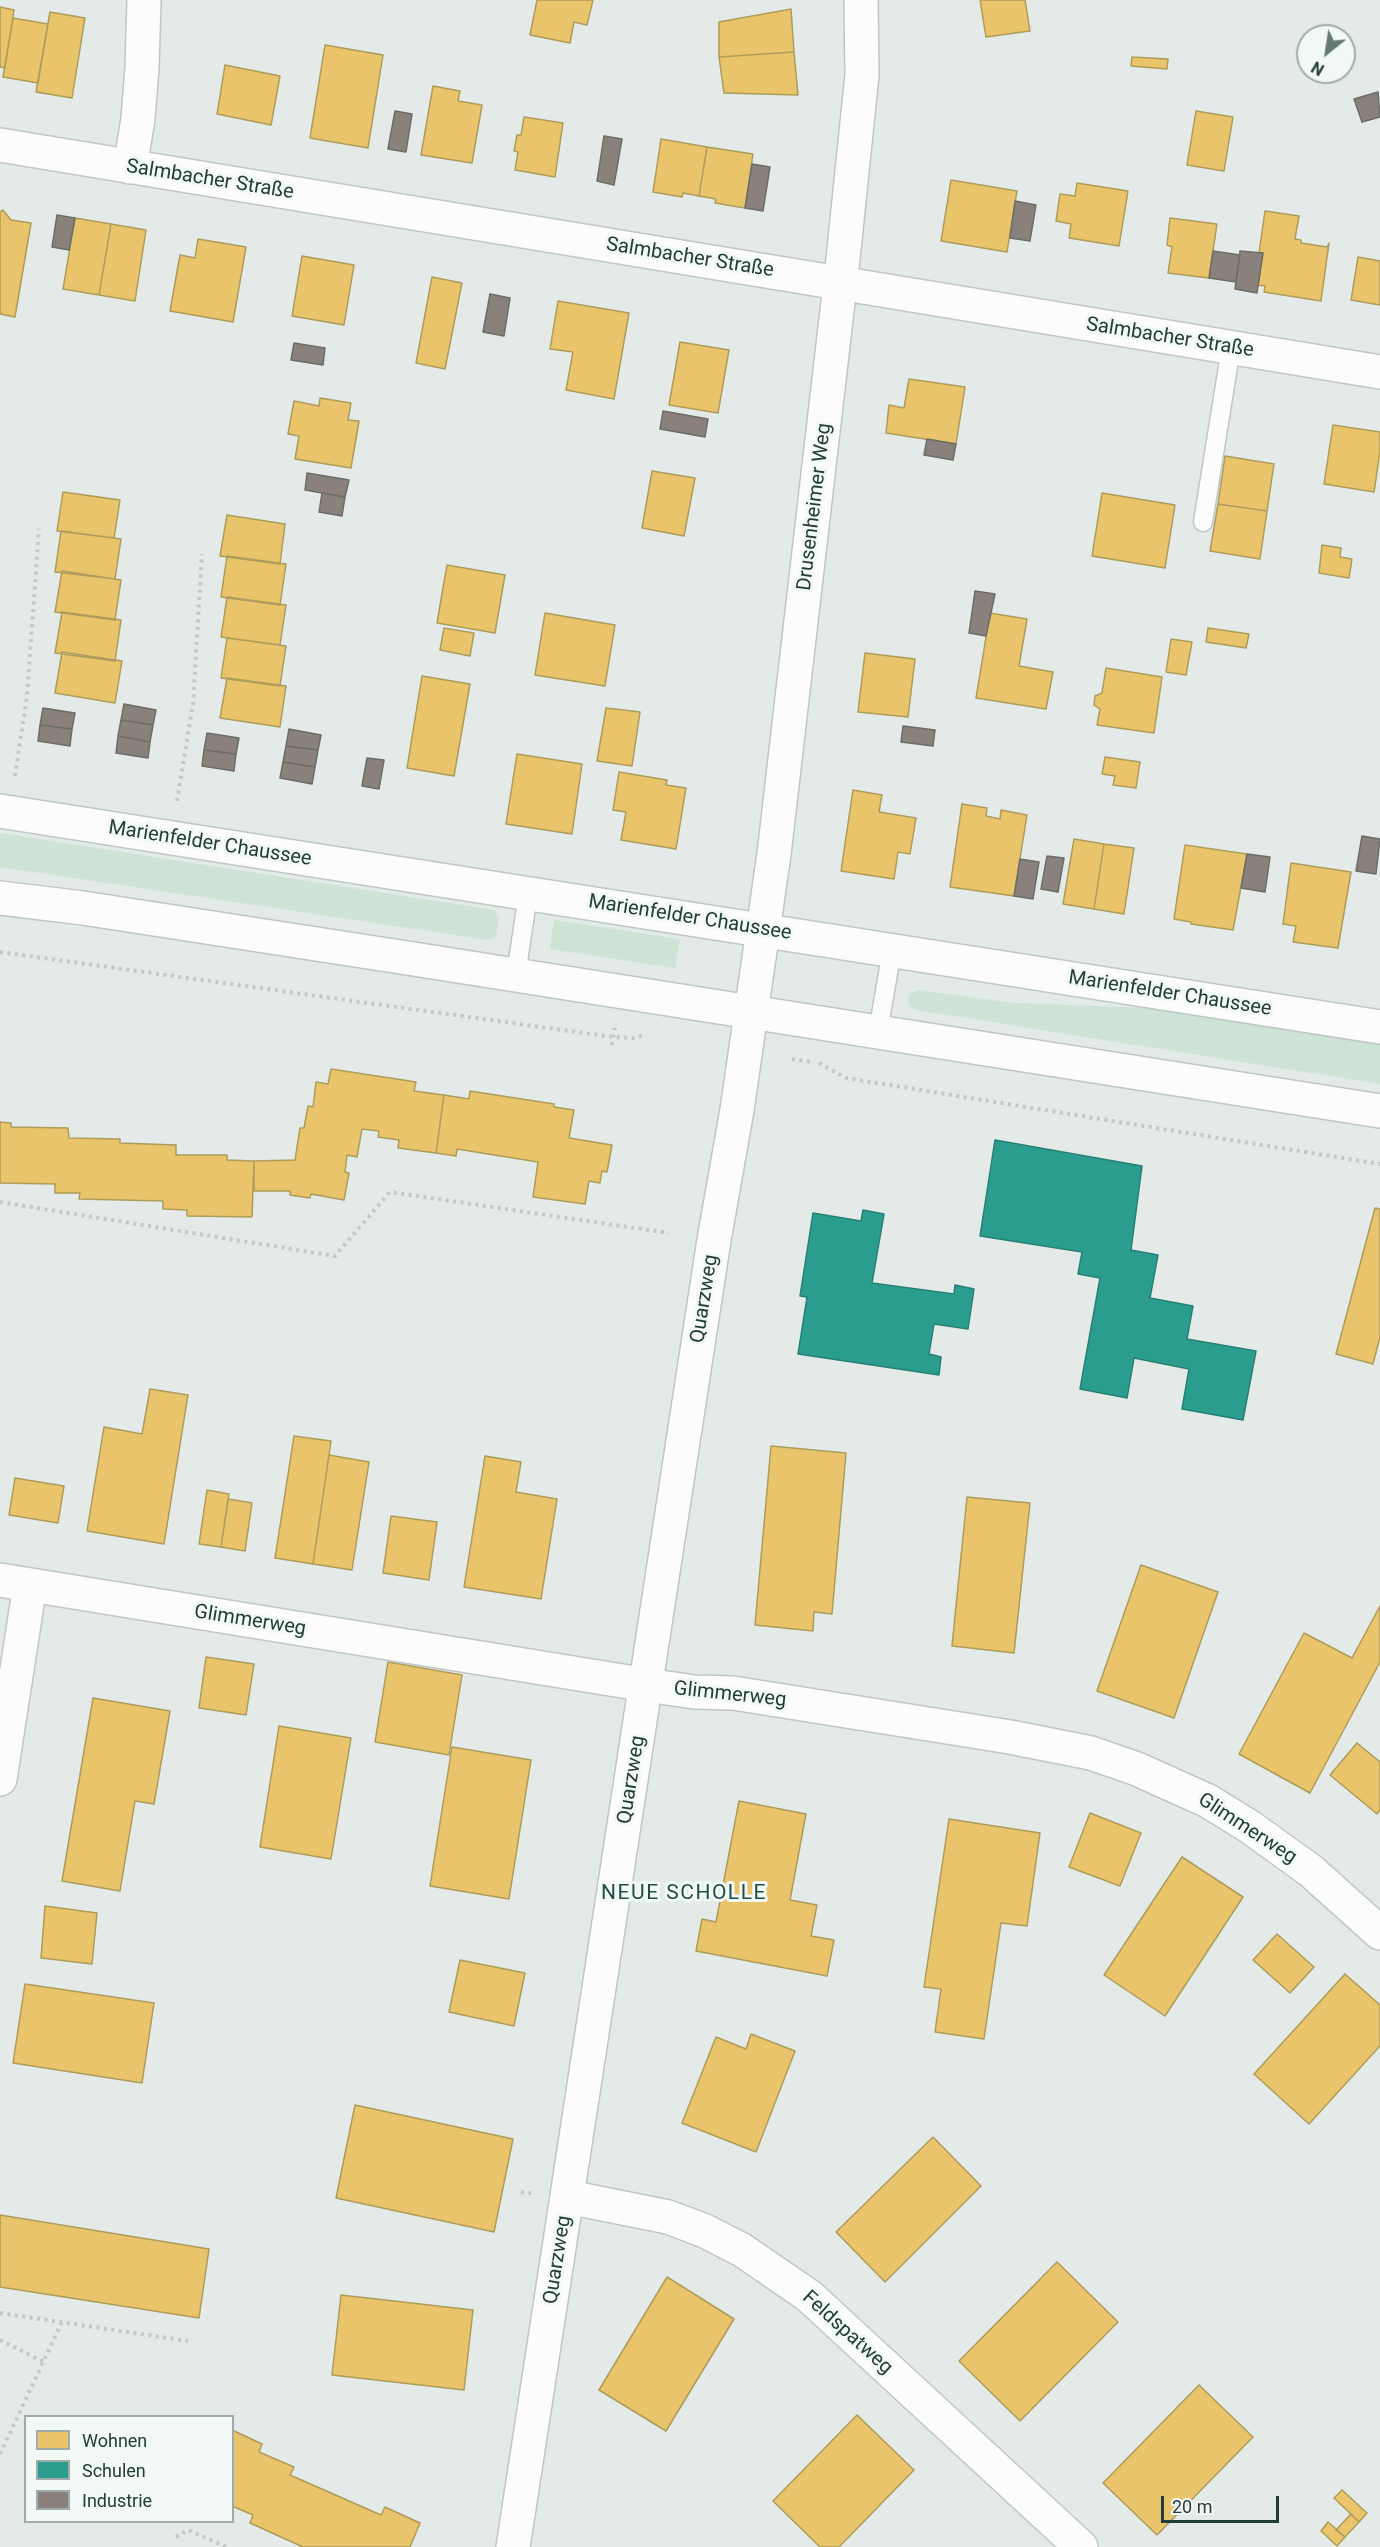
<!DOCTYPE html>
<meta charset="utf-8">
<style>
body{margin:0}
#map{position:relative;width:1380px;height:2547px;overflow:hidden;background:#e4eae7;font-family:Roboto,sans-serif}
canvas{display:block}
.legend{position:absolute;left:24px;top:2415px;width:210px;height:108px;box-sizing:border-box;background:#f2f8f6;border:2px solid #9fadaa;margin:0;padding:8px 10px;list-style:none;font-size:18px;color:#223d37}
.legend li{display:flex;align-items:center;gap:12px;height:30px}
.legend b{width:30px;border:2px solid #9fadaa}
.north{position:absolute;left:1296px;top:24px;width:60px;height:60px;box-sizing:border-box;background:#f2f8f6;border:2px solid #9fadaa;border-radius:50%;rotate:210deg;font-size:16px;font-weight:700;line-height:24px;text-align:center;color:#223d37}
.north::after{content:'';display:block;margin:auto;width:21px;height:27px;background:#667a75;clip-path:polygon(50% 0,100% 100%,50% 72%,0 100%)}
.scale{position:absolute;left:1161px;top:2496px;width:118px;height:27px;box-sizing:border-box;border:3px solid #223d37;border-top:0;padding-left:8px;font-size:18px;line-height:21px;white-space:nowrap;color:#223d37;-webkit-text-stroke:4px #f2f8f6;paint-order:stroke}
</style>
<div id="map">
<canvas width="1380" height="2547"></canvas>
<ul class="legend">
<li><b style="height:16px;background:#e9c46a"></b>Wohnen</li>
<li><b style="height:16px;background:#2a9d8f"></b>Schulen</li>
<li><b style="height:16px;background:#8a817c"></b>Industrie</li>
</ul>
<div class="north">N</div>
<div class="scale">20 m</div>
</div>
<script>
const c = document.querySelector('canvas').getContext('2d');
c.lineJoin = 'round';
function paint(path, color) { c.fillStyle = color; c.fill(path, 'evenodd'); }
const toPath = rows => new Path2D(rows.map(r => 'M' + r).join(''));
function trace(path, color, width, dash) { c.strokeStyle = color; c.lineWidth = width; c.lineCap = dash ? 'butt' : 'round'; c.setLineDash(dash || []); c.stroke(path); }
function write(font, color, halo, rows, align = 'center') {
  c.font = font + ' Roboto,sans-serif'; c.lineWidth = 6; c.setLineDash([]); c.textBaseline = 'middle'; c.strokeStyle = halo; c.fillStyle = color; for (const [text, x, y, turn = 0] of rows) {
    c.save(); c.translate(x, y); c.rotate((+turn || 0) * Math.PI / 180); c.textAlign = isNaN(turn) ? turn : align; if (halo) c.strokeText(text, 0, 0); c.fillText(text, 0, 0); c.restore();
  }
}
paint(toPath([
 [0,833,494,910,499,917,496,936,488,940,0,867],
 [554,920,680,939,675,968,550,949],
 [918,990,1014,1003,1149,1008,1380,1044,1380,1084,916,1010,910,1007,908,1000,910,994]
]), '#cde3d5');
const homes = toPath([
 [537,0,593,0,587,25,574,22,570,43,530,35,537,0],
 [980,0,1025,0,1030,31,986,37,980,0],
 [0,7,14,10,5,68,0,67,0,7],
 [791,9,794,52,719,57,719,22,791,9],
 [50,12,85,18,72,98,36,92,50,12],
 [13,18,48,24,38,83,3,77,13,18],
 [325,45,383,55,368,148,310,138,325,45],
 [794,52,798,95,724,93,719,57,794,52],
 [1132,57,1168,59,1167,69,1131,66,1132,57],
 [225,65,280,76,271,125,217,114,225,65],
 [433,86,460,91,458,101,482,105,472,163,421,155,433,86],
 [1196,111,1233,117,1224,171,1187,165,1196,111],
 [524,117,563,123,555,177,515,170,518,152,514,151,517,135,521,135,524,117],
 [661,139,707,147,699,196,683,193,682,197,653,192,661,139],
 [707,147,753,154,745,208,715,203,716,199,699,196,707,147],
 [951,180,1017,191,1007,252,941,241,951,180],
 [1077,183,1128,191,1119,246,1069,238,1071,224,1056,221,1060,194,1075,196,1077,183],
 [3,210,11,220,31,223,15,317,0,314,0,212,3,210],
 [1265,211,1299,216,1295,239,1301,240,1301,243,1327,247,1329,243,1321,301,1264,292,1265,286,1258,285,1263,253,1259,253,1265,211],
 [75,218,111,224,99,295,63,289,75,218],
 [1170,218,1217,224,1209,278,1168,273,1172,247,1167,245,1170,218],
 [111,224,146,230,135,301,99,295,111,224],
 [198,239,246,247,233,322,170,311,180,255,195,258,198,239],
 [302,256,354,265,344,325,292,316,302,256],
 [1358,257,1380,261,1380,305,1351,300,1358,257],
 [432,277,462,283,445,369,416,363,432,277],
 [558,301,629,313,614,399,566,390,573,352,550,349,558,301],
 [680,342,729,350,718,413,669,405,680,342],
 [909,379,965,387,956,444,886,433,889,405,904,408,909,379],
 [320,398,351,403,348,420,359,421,351,468,295,459,299,436,288,434,294,401,319,406,320,398],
 [1333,425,1380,432,1380,452,1374,492,1324,484,1333,425],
 [1225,456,1274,464,1267,511,1218,504,1225,456],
 [652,471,695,478,684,536,642,528,652,471],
 [63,492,120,500,114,538,57,531,63,492],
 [1102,493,1175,505,1165,568,1092,556,1102,493],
 [1218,504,1267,511,1260,559,1210,551,1218,504],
 [227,515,285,524,280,564,220,556,227,515],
 [61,531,121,539,115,579,55,572,61,531],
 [1322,545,1341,548,1340,557,1352,559,1349,578,1319,573,1322,545],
 [227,556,286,564,280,605,221,597,227,556],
 [447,565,505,575,495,633,437,623,447,565],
 [62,571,121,580,115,620,55,612,62,571],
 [227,597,286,605,280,645,221,637,227,597],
 [62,612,121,620,115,661,55,653,62,612],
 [545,613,615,625,605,686,535,675,545,613],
 [990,613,1027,619,1019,666,1053,672,1046,709,976,698,990,613],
 [444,628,474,633,470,656,440,650,444,628],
 [1208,628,1249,634,1246,648,1206,642,1208,628],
 [227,638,286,646,280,686,221,678,227,638],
 [1171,639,1192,642,1186,675,1166,672,1171,639],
 [62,652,122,661,115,703,55,693,62,652],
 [865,653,915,659,908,717,858,712,865,653],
 [1106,668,1162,677,1154,733,1097,725,1100,709,1094,705,1095,696,1102,693,1106,668],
 [422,676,470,684,454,776,407,768,422,676],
 [227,678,286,686,280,727,220,718,227,678],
 [606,708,640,712,632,766,597,761,606,708],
 [517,754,582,764,572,834,506,824,517,754],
 [1105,757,1140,762,1136,788,1113,785,1115,776,1102,774,1105,757],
 [619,772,667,780,666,785,686,788,676,849,621,840,626,812,613,810,619,772],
 [853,790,882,795,879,812,916,818,910,854,898,852,894,879,841,871,853,790],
 [962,804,987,808,986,816,1000,819,1001,810,1027,815,1014,896,950,887,962,804],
 [1074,839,1104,844,1094,909,1063,904,1074,839],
 [1104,844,1134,848,1124,914,1094,909,1104,844],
 [1185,845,1247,854,1233,930,1191,924,1191,922,1174,919,1185,845],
 [1291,863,1351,872,1338,948,1293,942,1296,926,1283,924,1291,863],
 [331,1069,416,1082,414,1091,444,1095,436,1153,398,1148,399,1140,378,1137,379,1131,362,1129,357,1157,347,1155,345,1172,349,1173,344,1200,311,1194,310,1198,290,1195,290,1191,254,1191,254,1161,295,1160,300,1128,304,1128,308,1106,313,1107,316,1082,328,1084,331,1069],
 [470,1091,554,1104,554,1107,574,1110,569,1138,612,1145,607,1172,602,1171,600,1183,589,1181,585,1204,533,1197,538,1162,457,1149,456,1156,436,1153,444,1095,469,1099,470,1091],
 [0,1122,11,1123,11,1127,68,1128,69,1138,120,1139,120,1143,176,1145,176,1155,227,1155,227,1160,254,1161,252,1217,187,1216,187,1210,163,1209,163,1201,79,1199,80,1193,55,1193,55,1184,0,1183,0,1122],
 [1375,1208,1380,1209,1380,1337,1373,1364,1336,1354,1375,1208],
 [150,1389,188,1395,164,1544,87,1531,104,1427,142,1434,150,1389],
 [294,1436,331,1441,313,1564,275,1558,294,1436],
 [771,1446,846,1453,832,1614,814,1612,813,1631,755,1625,771,1446],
 [329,1455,369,1462,352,1570,313,1564,329,1455],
 [485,1456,521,1462,516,1492,557,1499,541,1599,464,1587,485,1456],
 [15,1478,64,1486,58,1523,9,1515,15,1478],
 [207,1490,229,1494,221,1547,199,1544,207,1490],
 [967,1497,1030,1503,1014,1653,952,1646,967,1497],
 [228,1499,252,1503,245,1551,221,1547,228,1499],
 [391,1516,437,1522,429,1580,383,1573,391,1516],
 [1141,1565,1218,1592,1174,1718,1097,1691,1141,1565],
 [1380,1606,1380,1662,1310,1793,1239,1754,1304,1633,1352,1658,1380,1606],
 [206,1657,254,1664,246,1715,199,1708,206,1657],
 [388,1662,462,1675,449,1755,375,1742,388,1662],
 [93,1698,170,1711,154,1804,135,1801,120,1891,62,1881,93,1698],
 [279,1726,351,1738,331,1859,260,1847,279,1726],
 [1357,1743,1380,1762,1380,1810,1377,1814,1330,1775,1357,1743],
 [452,1747,531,1760,509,1899,430,1886,452,1747],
 [739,1801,806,1814,790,1900,817,1905,811,1936,834,1940,827,1976,696,1951,702,1919,716,1922,739,1801],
 [1090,1813,1141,1833,1120,1886,1069,1867,1090,1813],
 [949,1819,1040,1833,1027,1926,1001,1923,984,2039,935,2032,941,1989,924,1987,949,1819],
 [1182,1857,1243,1897,1165,2016,1104,1975,1182,1857],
 [45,1906,97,1913,92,1964,41,1958,45,1906],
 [1277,1934,1314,1967,1290,1993,1253,1960,1277,1934],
 [460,1960,525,1973,514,2026,449,2012,460,1960],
 [1345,1974,1380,2005,1380,2046,1309,2124,1254,2074,1345,1974],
 [25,1984,154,2003,142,2083,13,2063,25,1984],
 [751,2034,795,2051,756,2152,682,2123,716,2037,746,2049,751,2034],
 [355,2105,513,2139,494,2232,336,2198,355,2105],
 [933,2137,981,2186,885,2282,836,2232,933,2137],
 [0,2215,209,2249,199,2318,0,2287,0,2215],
 [1057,2262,1118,2322,1020,2421,959,2361,1057,2262],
 [667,2277,734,2319,666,2431,599,2390,667,2277],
 [341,2295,473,2310,464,2390,332,2375,341,2295],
 [1199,2385,1253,2437,1157,2535,1103,2483,1199,2385],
 [857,2415,914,2470,839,2547,820,2547,773,2501,857,2415],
 [232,2430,262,2444,259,2452,294,2467,290,2475,381,2515,385,2507,420,2523,410,2547,303,2547,250,2523,253,2515,232,2506,232,2430],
 [1342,2490,1367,2513,1359,2522,1334,2498,1342,2490],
 [1351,2514,1359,2522,1345,2537,1336,2530,1351,2514],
 [1328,2522,1345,2537,1337,2546,1321,2531,1328,2522]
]);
paint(homes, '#e9c46a');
trace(homes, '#ad9c5b', 1.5);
const schools = toPath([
 [995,1140,1142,1166,1131,1250,1158,1255,1150,1298,1193,1306,1187,1339,1256,1351,1243,1420,1182,1409,1189,1369,1134,1358,1127,1398,1080,1389,1100,1278,1078,1274,1082,1252,980,1236,995,1140],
 [863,1210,884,1214,872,1283,954,1294,955,1285,974,1289,968,1329,934,1324,929,1354,941,1357,939,1375,798,1354,807,1297,800,1296,813,1213,861,1221,863,1210]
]);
paint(schools, '#2a9d8f');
trace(schools, '#288075', 1.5);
const industry = toPath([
 [1378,92,1380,117,1362,122,1354,99,1378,92],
 [395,111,412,114,406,152,388,149,395,111],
 [604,136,622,139,614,185,597,181,604,136],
 [752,164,770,167,763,211,745,208,752,164],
 [1015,201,1036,205,1030,241,1010,238,1015,201],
 [57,215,75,218,69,250,52,247,57,215],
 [1213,251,1240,255,1236,282,1209,278,1213,251],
 [1240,251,1263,253,1257,293,1235,289,1240,251],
 [490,294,510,298,504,336,483,332,490,294],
 [294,343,325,348,323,365,291,360,294,343],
 [663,411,708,419,705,437,660,429,663,411],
 [927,439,956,444,953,460,924,455,927,439],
 [307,473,349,480,345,497,305,490,307,473],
 [322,493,345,497,342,516,319,512,322,493],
 [975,591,995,594,986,636,969,633,975,591],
 [124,704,156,710,153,725,121,720,124,704],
 [43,708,75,713,72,729,40,725,43,708],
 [121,720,153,725,150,742,118,736,121,720],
 [40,725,72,729,70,746,38,741,40,725],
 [903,726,935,730,933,746,901,742,903,726],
 [289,729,321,735,318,750,286,746,289,729],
 [207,733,239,738,236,754,204,750,207,733],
 [118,736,150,742,148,758,116,753,118,736],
 [286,746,318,750,315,767,283,762,286,746],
 [204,750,236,754,234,771,202,766,204,750],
 [367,758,384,760,379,789,362,786,367,758],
 [283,762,315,767,312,784,280,778,283,762],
 [1362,836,1380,839,1376,874,1356,871,1362,836],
 [1247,854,1270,857,1265,892,1241,888,1247,854],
 [1047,856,1064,858,1058,892,1041,889,1047,856],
 [1020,859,1039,862,1033,899,1014,896,1020,859]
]);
paint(industry, '#8a817c');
trace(industry, '#6b6d67', 1.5);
const lane = toPath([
 [1203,522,1231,348],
 [516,975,528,894],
 [878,1032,892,950]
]);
const street = toPath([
 [0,145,1380,372],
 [130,167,138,119,142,68,144,0],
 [0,1580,647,1685,694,1692,733,1693,1010,1737,1091,1753,1137,1769,1208,1801,1250,1827,1311,1871,1380,1933],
 [0,1779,30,1585],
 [568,2197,668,2217,705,2231,742,2250,809,2296,1081,2547]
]);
const secondary = toPath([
 [0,811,1380,1027],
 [0,898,83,908,420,960,1380,1111],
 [513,2547,714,1240,737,1110,774,854,843,259,862,75,861,0]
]);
trace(lane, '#c1c7c4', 21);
trace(street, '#c1c7c4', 36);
trace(secondary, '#bfc7c4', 36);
trace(toPath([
 [15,776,27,696,39,529],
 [177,801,193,704,202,554],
 [0,952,613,1037,634,1038,645,1035],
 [612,1045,615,1028],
 [792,1059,811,1062],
 [819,1063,846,1078,1380,1164],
 [0,1202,335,1256,390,1192,669,1233],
 [521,2192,531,2193],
 [0,2313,188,2341],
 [0,2340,44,2362],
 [0,2454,62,2322],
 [176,2537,188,2530,227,2547]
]), '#c1cac7', 4, [3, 4.5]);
trace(lane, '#fbfcfb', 18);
trace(street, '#fbfcfb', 33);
trace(secondary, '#fbfcfb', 33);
write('20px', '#223d37', '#f2f8f6', [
 ["Salmbacher Straße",210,180,9],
 ["Salmbacher Straße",690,258,9],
 ["Salmbacher Straße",1170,338,9],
 ["Drusenheimer Weg",815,507,-83],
 ["Marienfelder Chaussee",210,844,9],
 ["Marienfelder Chaussee",690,918,9],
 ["Marienfelder Chaussee",1170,994,9],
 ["Quarzweg",705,1299,-81],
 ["Glimmerweg",250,1621,9],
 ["Glimmerweg",730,1695,6],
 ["Quarzweg",632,1780,-81],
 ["Glimmerweg",1247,1829,33],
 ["Quarzweg",558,2260,-81],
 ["Feldspatweg",847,2333,42]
]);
c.letterSpacing = '1.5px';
write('21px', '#1f4e45', '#f2f8f6', [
 ["NEUE SCHOLLE",684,1894]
]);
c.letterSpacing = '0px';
</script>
